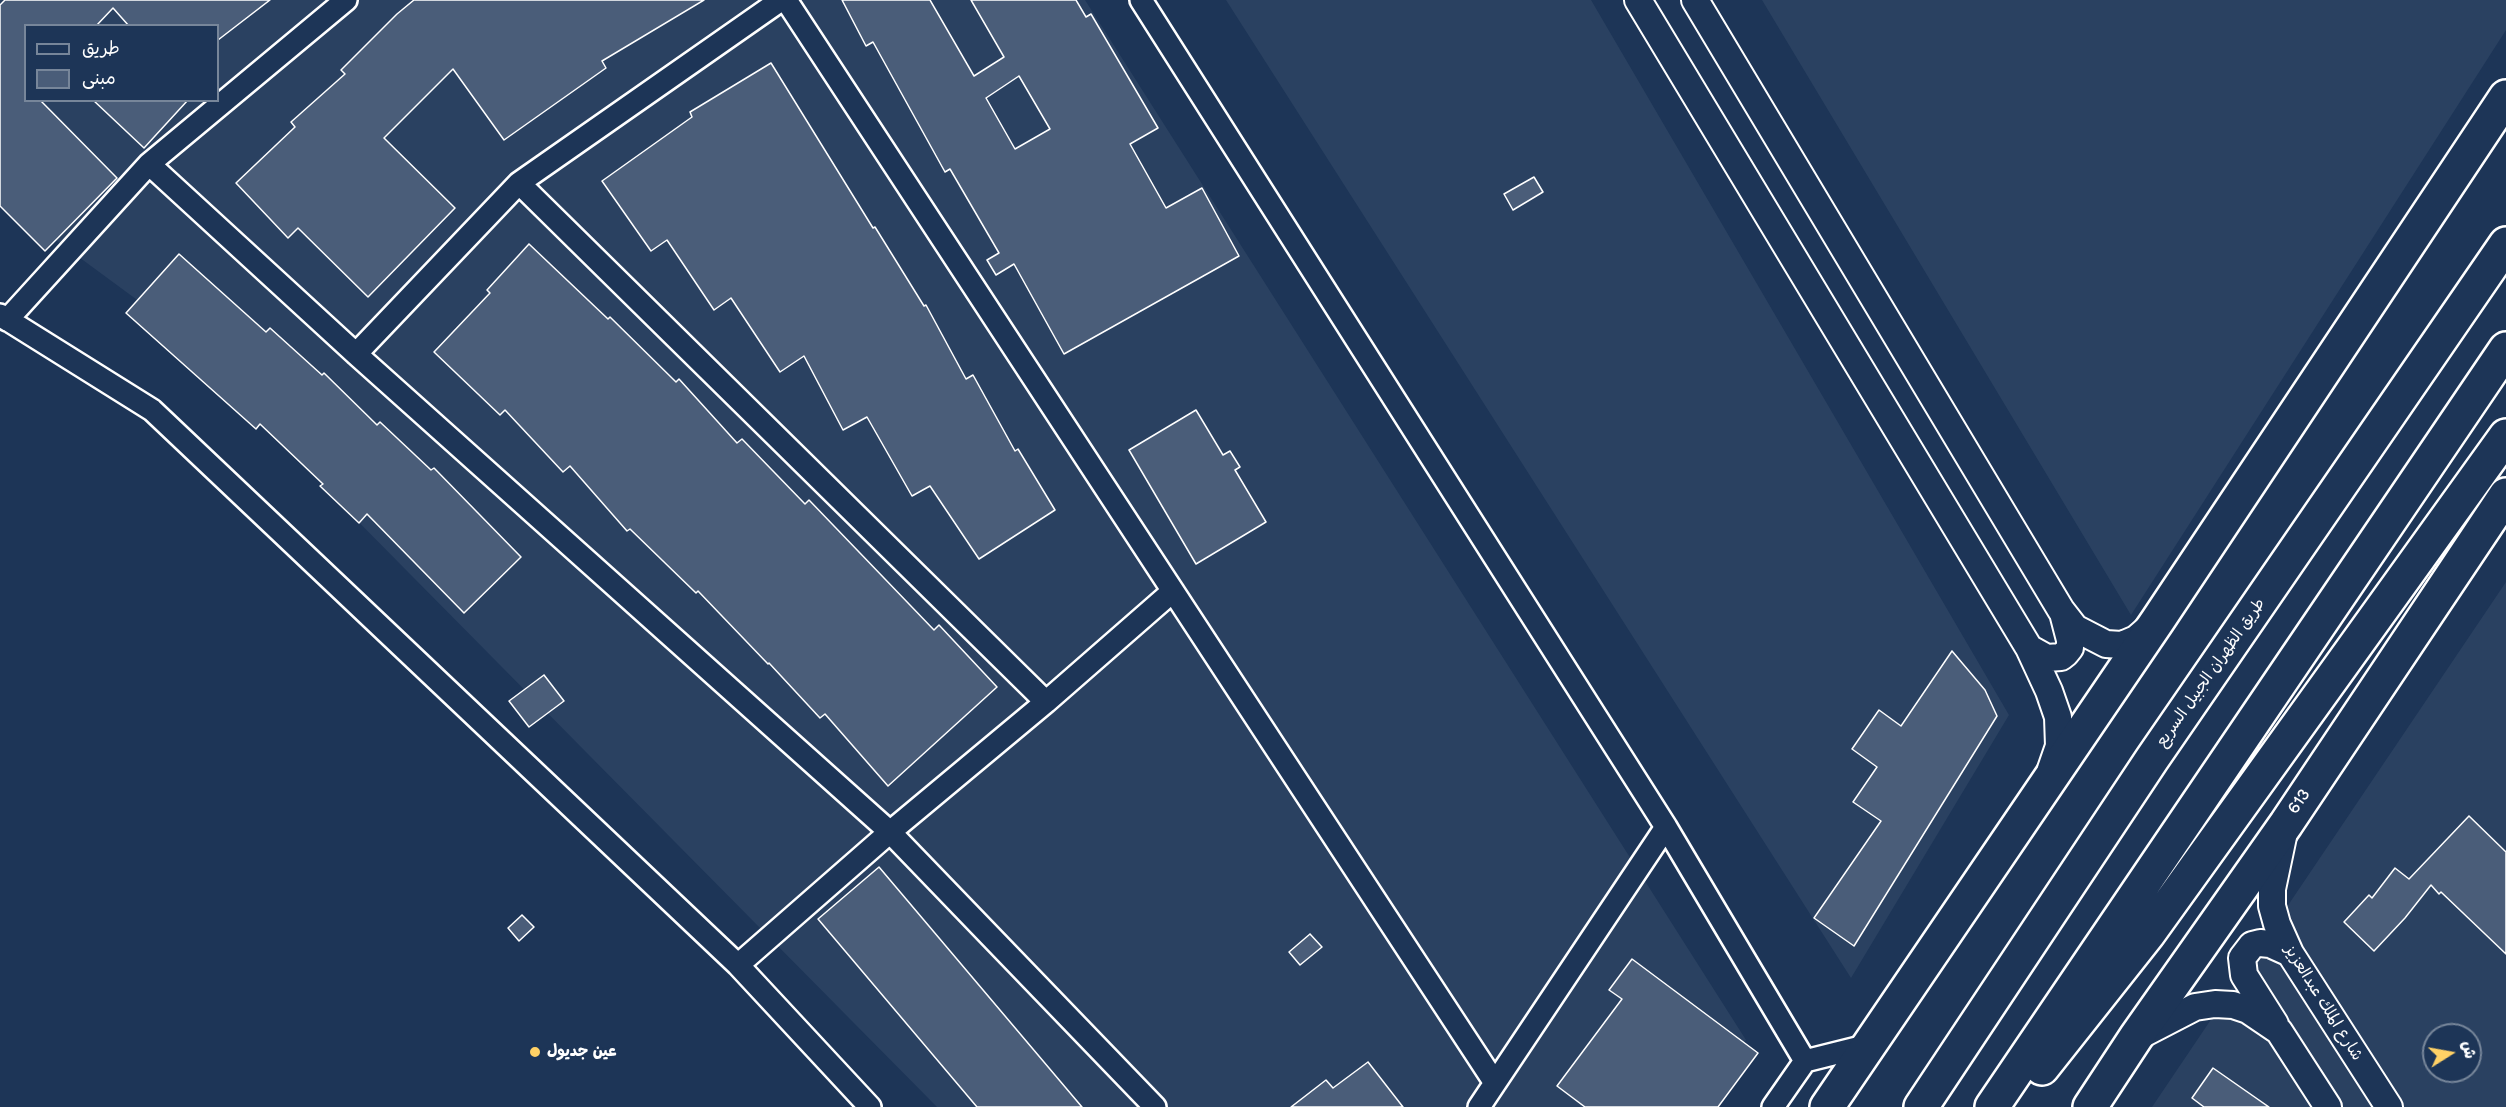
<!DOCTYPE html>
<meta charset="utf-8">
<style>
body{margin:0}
#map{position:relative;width:2506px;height:1107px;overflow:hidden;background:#1d3557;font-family:"Balsamiq Sans","Playpen Sans Arabic",sans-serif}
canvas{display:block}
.legend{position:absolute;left:24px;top:24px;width:195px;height:78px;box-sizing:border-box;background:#1d3557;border:2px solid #77869a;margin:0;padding:8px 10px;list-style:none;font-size:18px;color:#fff}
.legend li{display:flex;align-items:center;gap:12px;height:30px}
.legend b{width:30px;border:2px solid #77869a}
.north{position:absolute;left:2422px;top:1023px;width:60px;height:60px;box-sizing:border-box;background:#1d3557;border:2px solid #77869a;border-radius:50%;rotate:79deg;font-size:16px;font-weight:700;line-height:24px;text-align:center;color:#fff}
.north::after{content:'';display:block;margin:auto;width:21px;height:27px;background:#ffd166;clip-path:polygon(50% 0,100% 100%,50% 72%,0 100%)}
</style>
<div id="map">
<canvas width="2506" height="1107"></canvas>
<ul class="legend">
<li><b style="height:8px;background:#1d3557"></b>طريق</li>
<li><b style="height:16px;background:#4a5d79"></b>مبنى</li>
</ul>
<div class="north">ش</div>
</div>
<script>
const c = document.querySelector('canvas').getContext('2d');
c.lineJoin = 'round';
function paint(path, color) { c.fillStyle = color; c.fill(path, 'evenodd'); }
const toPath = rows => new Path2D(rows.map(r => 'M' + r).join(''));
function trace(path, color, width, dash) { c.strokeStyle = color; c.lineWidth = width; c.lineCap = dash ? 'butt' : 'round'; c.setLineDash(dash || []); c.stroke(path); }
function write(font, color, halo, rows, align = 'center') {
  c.font = font + ' "Balsamiq Sans","Playpen Sans Arabic",sans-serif'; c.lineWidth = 5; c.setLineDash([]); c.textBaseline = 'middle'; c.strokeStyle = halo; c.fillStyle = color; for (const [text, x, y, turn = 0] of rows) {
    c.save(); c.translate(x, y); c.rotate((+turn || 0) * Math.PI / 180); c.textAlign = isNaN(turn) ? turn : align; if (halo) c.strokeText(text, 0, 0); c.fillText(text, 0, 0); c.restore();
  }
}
paint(toPath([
 [0,0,1085,0,1746,1040,1696,1107,937,1107,144,305,0,199],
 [26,26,218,26,218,100,26,100],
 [1226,0,1591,0,2009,715,1851,978],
 [1762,0,2506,0,2506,30,2131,615],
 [2506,582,2506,1107,2152,1107],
 [2434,1035,2470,1035,2470,1071,2434,1071]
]), '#2a4161');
const building = toPath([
 [5,0,270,0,218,40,218,26,129,26,113,8,96,26,26,26,26,100,40,100,117,178,45,251,0,206,0,5,5,0],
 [414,0,704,0,602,61,606,68,504,140,453,69,384,138,455,208,368,297,298,228,288,238,236,183,295,127,291,122,345,74,341,70,397,14,414,0],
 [842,0,930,0,974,76,1004,57,971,0,1076,0,1086,17,1091,14,1158,128,1130,144,1166,208,1202,188,1239,256,1064,354,1014,264,996,275,987,260,999,253,950,169,945,172,873,42,866,46,842,0],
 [1019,76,1050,129,1015,149,986,98,1019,76],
 [771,63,873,228,875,227,924,306,926,305,966,379,973,375,1015,451,1018,449,1055,510,979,559,930,486,912,496,867,417,843,430,804,356,780,372,731,298,714,310,667,240,651,251,602,181,692,117,690,112,771,63],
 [93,100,188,100,144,148,93,100],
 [1534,177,1543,192,1513,210,1504,194,1534,177],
 [529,244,608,319,610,317,676,382,679,379,737,443,742,439,805,504,809,500,934,630,939,625,997,687,888,786,825,714,820,718,769,663,768,664,698,591,696,593,630,529,627,531,570,466,563,472,505,410,500,415,434,352,490,293,487,290,529,244],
 [179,254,266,332,270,328,322,375,324,373,377,425,380,422,431,470,434,468,521,557,464,613,367,514,359,523,320,486,323,484,260,424,256,429,126,313,179,254],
 [1196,410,1223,455,1230,451,1240,467,1235,470,1266,522,1196,564,1129,450,1196,410],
 [1952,651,1985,690,1997,716,1854,946,1814,918,1881,821,1853,802,1877,767,1852,749,1879,710,1901,726,1952,651],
 [544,675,564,701,529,727,509,701,544,675],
 [2469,816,2506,852,2506,954,2441,892,2439,894,2431,885,2405,918,2374,951,2344,922,2369,895,2372,898,2395,868,2409,879,2469,816],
 [879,867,1082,1107,977,1107,818,919,879,867],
 [522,915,534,927,519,941,508,928,522,915],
 [1310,934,1322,947,1300,965,1289,952,1310,934],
 [1632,959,1758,1053,1718,1107,1585,1107,1557,1086,1622,999,1609,990,1632,959],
 [1368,1062,1403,1107,1291,1107,1326,1080,1333,1088,1368,1062],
 [2213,1068,2269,1107,2204,1107,2192,1098,2213,1068]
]);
paint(building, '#4a5d79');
trace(building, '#fff', 1.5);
const minor = toPath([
 [786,0,1495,1083],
 [1141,0,1666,827,1805,1061,1773,1107],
 [149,164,356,354,890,832,1155,1107],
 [519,183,1046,702],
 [0,315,152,410,738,965,870,1107],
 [7,320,149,164,346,0],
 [356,354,519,183,781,0],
 [738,965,890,832,1046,702,1173,591],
 [1805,1061,1869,1045],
 [1479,1107,1666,827]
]);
const tertiary = toPath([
 [1638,0,2029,648,2049,691,2058,717,2059,746,2051,769],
 [1695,0,2061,610,2075,628,2106,644,2122,645,2136,639,2151,626],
 [2029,648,2047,658,2061,657,2066,653,2070,648,2070,640,2063,613],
 [2284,832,2272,889,2272,906,2277,924,2290,953,2389,1107],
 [2275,1024,2244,975,2242,958,2252,945,2260,943,2270,944,2290,953],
 [2139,1036,2195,1007,2215,1004,2233,1005,2248,1010,2279,1031,2328,1107]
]);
const primary = toPath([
 [1827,1107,2158,620,2506,97],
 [2090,1107,2136,1037,2286,824,2506,495]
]);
const motorway = toPath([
 [2042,1068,2148,934,2506,436],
 [1921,1107,2152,759,2506,244],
 [1992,1107,2506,349]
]);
trace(minor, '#fff', 26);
trace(tertiary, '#fff', 30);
trace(primary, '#fff', 38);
trace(motorway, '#fff', 38);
trace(minor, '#1d3557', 21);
trace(tertiary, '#1d3557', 26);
trace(primary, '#1d3557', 33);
trace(motorway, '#1d3557', 33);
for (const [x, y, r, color] of [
 [535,1052,6,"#ffd166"]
]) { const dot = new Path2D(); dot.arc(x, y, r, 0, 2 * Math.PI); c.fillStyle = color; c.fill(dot); trace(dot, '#1d3557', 2); }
write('16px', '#fff', '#1d3557', [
 ["طريق الظهران الجبيل السريع",2211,673,-55],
 ["613",2300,802,-56],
 ["شارع الملك عبدالعزيز",2323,1003,58]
]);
write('bold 16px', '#fff', '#1d3557', [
 ["عين جديول",547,1052]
], 'left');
</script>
